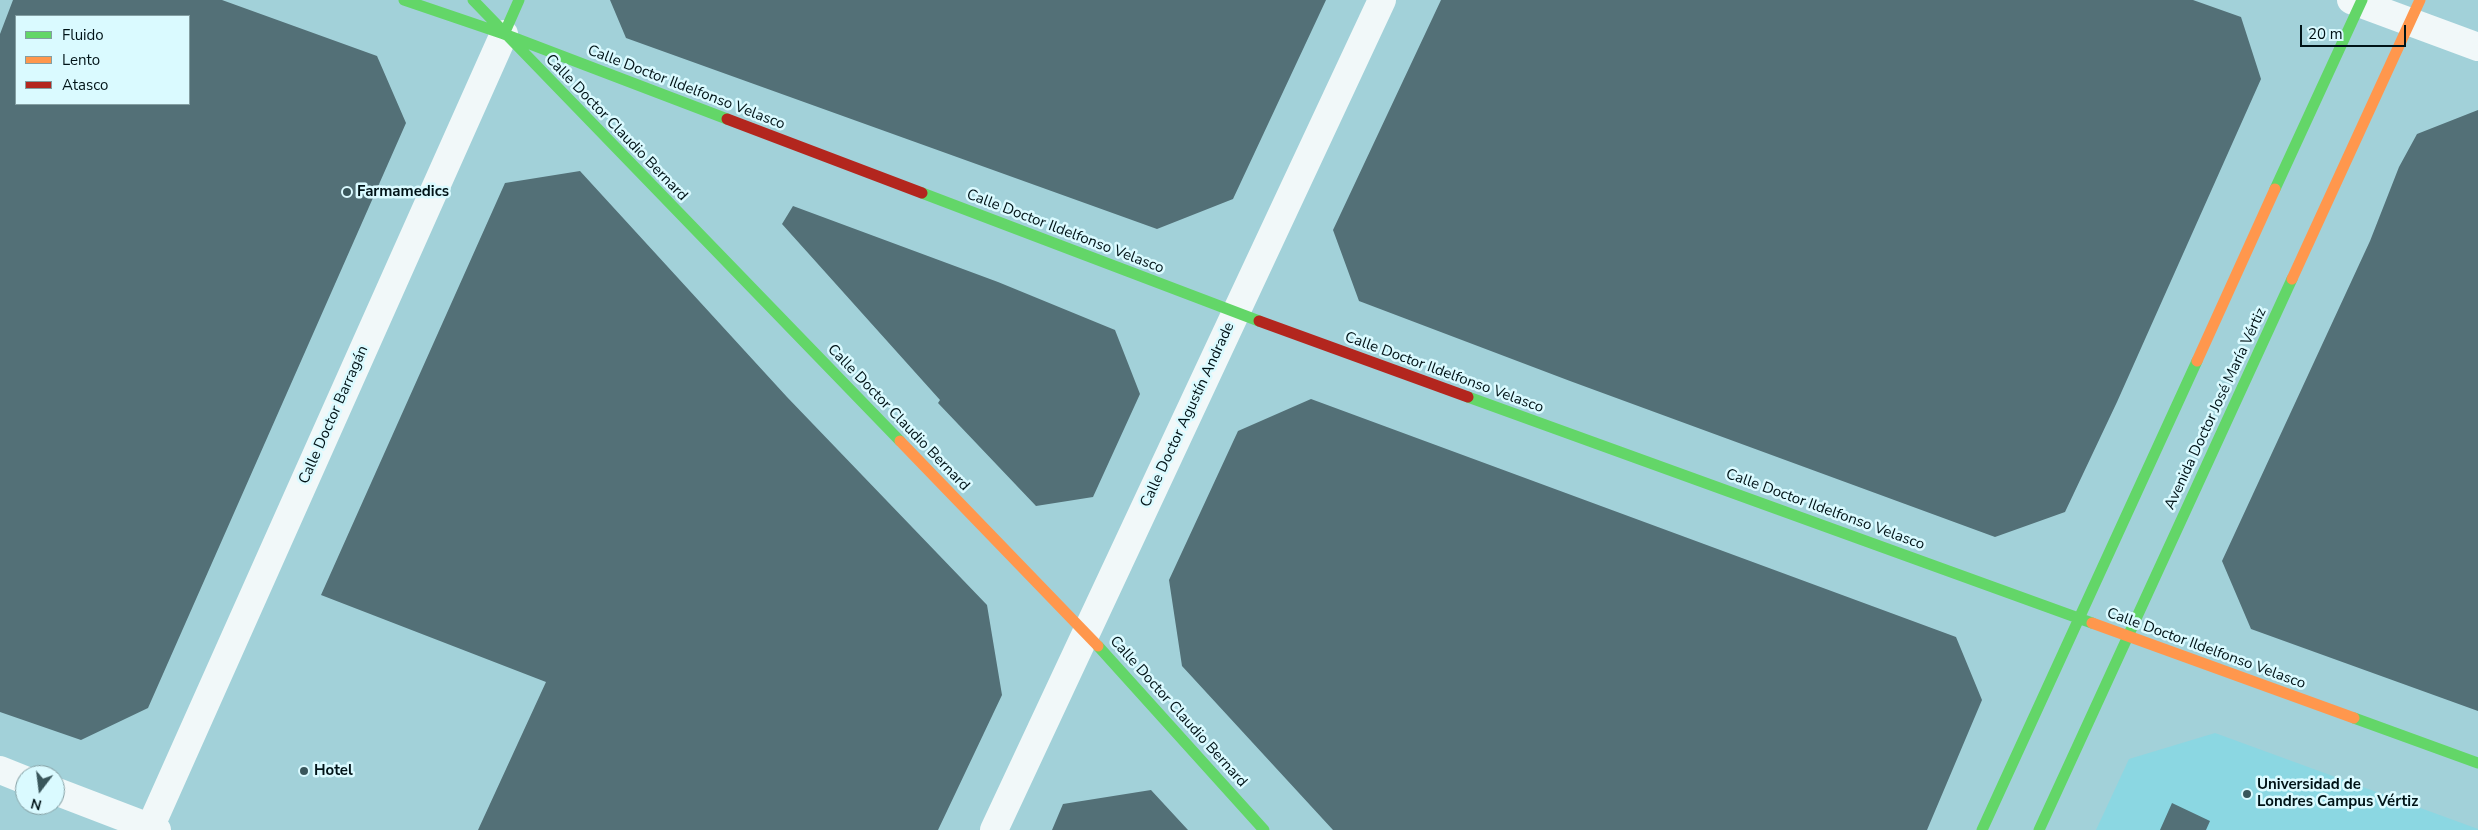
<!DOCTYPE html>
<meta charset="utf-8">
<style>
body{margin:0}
#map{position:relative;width:2478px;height:830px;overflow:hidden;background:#a2d1d9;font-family:"Nunito Sans",sans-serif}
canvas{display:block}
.legend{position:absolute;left:15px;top:15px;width:175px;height:90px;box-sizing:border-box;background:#dafaff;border:1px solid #839ea2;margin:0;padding:6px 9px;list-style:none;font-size:15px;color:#001317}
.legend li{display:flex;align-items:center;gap:10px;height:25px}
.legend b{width:25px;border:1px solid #839ea2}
.north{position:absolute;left:15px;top:765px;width:50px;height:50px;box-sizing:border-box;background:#dafaff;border:1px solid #839ea2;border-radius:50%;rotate:195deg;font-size:14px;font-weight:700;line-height:20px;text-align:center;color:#001317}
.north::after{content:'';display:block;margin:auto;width:18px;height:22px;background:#39565b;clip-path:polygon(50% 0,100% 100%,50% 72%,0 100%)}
.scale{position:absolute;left:2300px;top:25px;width:106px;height:22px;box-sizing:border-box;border:2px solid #001317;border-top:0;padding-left:6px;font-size:15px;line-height:18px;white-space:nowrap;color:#001317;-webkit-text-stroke:4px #dafaff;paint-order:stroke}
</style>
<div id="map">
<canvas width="2478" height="830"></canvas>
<ul class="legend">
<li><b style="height:6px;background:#63d668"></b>Fluido</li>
<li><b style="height:6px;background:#ff974d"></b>Lento</li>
<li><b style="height:6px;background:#b3261e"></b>Atasco</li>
</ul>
<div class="north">N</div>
<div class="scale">20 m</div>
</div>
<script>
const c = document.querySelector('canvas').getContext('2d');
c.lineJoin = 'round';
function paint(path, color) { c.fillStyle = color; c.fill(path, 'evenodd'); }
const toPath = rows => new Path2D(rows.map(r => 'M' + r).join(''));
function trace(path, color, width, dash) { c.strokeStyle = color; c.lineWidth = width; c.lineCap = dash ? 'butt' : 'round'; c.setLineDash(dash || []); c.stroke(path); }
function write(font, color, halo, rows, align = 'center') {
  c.font = font + ' "Nunito Sans",sans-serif'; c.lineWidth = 5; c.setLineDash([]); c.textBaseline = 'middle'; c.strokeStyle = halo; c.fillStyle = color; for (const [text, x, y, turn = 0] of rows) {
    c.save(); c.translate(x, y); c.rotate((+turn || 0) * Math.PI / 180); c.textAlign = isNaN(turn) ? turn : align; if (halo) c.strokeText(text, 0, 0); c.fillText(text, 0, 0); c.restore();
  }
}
paint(toPath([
 [2215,733,2478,829,2478,830,2096,830,2129,759]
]), '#8bd7e2');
paint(toPath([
 [13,0,222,0,377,56,406,123,148,708,81,740,0,712,0,34],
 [16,16,189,16,189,104,16,104],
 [610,0,1326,0,1233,199,1157,229,626,38],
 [1441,0,2193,0,2241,17,2261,79,2117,402,2065,512,1995,537,1570,381,1359,301,1333,230],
 [2478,110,2478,711,2251,629,2222,561,2370,241,2399,167,2417,134],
 [580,171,787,397,987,605,1002,695,938,830,478,830,546,682,321,595,505,183],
 [793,206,998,282,1115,330,1140,394,1093,497,1036,506,938,403,940,400,782,224],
 [1311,399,1956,637,1982,700,1927,830,1333,830,1182,666,1169,580,1238,431],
 [1151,790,1188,830,1052,830,1063,804],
 [2172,803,2210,821,2206,830,2160,830]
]), '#537077');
trace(toPath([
 [2351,0,2478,47],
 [0,770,25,780],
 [55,791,157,830],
 [149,830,504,34],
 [994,830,1382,0]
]), '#f1f8f9', 28);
trace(toPath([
 [404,0,504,34,727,119],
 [473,0,900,441],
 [504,34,519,0],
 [2275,189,2362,0],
 [922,193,1259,321],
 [1468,397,2092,623],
 [1098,646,1264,830],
 [2354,718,2478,763],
 [1982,830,2197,361],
 [2039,830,2292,279]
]), '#63d668', 11);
trace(toPath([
 [2292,279,2420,0],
 [2197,361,2275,189],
 [900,441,1098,646],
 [2092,623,2354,718]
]), '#ff974d', 11);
trace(toPath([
 [727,119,922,193],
 [1259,321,1468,397]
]), '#b3261e', 11);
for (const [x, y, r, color] of [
 [347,192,5,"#39565b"],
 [304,771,5,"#39565b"],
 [2247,794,5,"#39565b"]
]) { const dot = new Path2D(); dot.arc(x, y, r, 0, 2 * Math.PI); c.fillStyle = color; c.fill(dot); trace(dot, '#dafaff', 2); }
write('15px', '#001317', '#dafaff', [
 ["Calle Doctor Ildelfonso Velasco",686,88,21],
 ["Calle Doctor Claudio Bernard",616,128,46],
 ["Calle Doctor Ildelfonso Velasco",1065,232,21],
 ["Calle Doctor Ildelfonso Velasco",1444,373,20],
 ["Avenida Doctor José María Vértiz",2216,409,-65],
 ["Calle Doctor Barragán",334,415,-66],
 ["Calle Doctor Agustín Andrade",1188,415,-65],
 ["Calle Doctor Claudio Bernard",898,418,46],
 ["Calle Doctor Ildelfonso Velasco",1825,510,20],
 ["Calle Doctor Ildelfonso Velasco",2206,649,20],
 ["Calle Doctor Claudio Bernard",1178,712,48]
]);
write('bold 15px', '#001317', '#dafaff', [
 ["Farmamedics",357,192],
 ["Hotel",314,771],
 ["Universidad de",2257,785],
 ["Londres Campus Vértiz",2257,802]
], 'left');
</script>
